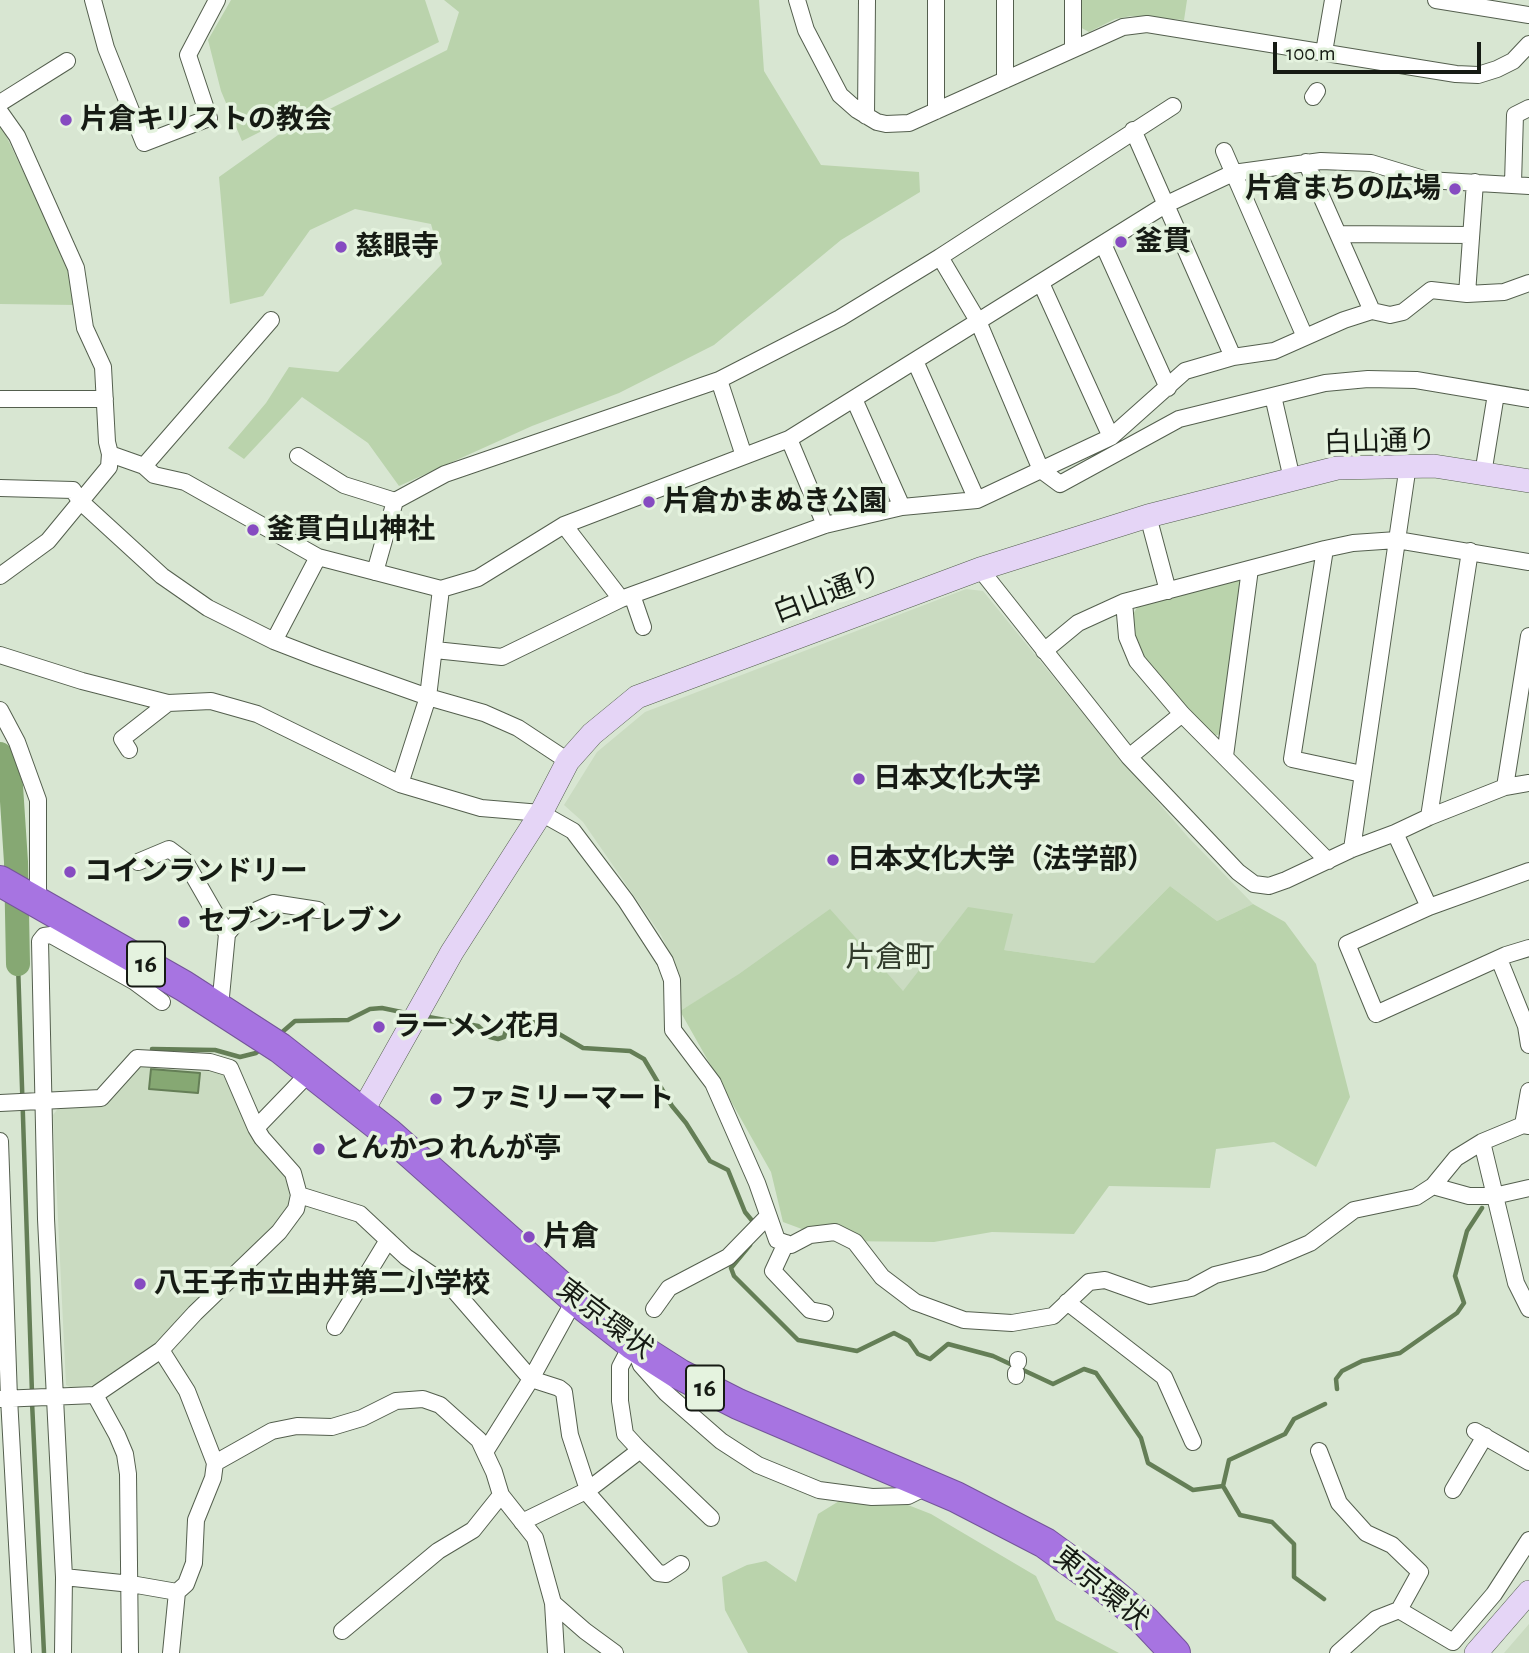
<!DOCTYPE html>
<meta charset="utf-8">
<style>
body{margin:0}
#map{position:relative;width:1529px;height:1653px;overflow:hidden;background:#d8e6d2;font-family:"Alegreya Sans",sans-serif}
canvas{display:block}
.scale{position:absolute;left:1273px;top:42px;width:208px;height:32px;box-sizing:border-box;border:4px solid #161b14;border-top:0;padding-left:9px;font-size:21px;line-height:24px;white-space:nowrap;color:#161b14;-webkit-text-stroke:5px #e5f3df;paint-order:stroke}
</style>
<div id="map">
<canvas width="1529" height="1653"></canvas>
<div class="scale">100 m</div>
</div>
<script>
const c = document.querySelector('canvas').getContext('2d');
c.lineJoin = 'round';
function paint(path, color) { c.fillStyle = color; c.fill(path, 'evenodd'); }
const toPath = rows => new Path2D(rows.map(r => 'M' + r).join(''));
function trace(path, color, width, dash) { c.strokeStyle = color; c.lineWidth = width; c.lineCap = dash ? 'butt' : 'round'; c.setLineDash(dash || []); c.stroke(path); }
function write(font, color, halo, rows, align = 'center') {
  c.font = font + ' "Alegreya Sans","Noto Sans JP",sans-serif'; c.lineWidth = 7; c.setLineDash([]); c.textBaseline = 'middle'; c.strokeStyle = halo; c.fillStyle = color; for (const [text, x, y, turn = 0] of rows) {
    c.save(); c.translate(x, y); c.rotate((+turn || 0) * Math.PI / 180); c.textAlign = isNaN(turn) ? turn : align; if (halo) c.strokeText(text, 0, 0); c.fillText(text, 0, 0); c.restore();
  }
}
paint(toPath([
 [966,589,983,591,1111,748,1188,837,1253,904,1217,921,1170,886,1094,963,1004,950,903,991,731,980,680,1011,679,973,661,935,583,822,564,805,597,752,645,712],
 [147,1063,220,1069,252,1136,287,1178,290,1191,288,1205,279,1224,157,1345,95,1385,72,1388,66,1385,53,1115,59,1107,100,1106,137,1067],
 [1529,1624,1529,1653,1504,1653]
]), '#cadbc1');
paint(toPath([
 [231,0,425,0,439,42,242,141,221,91,208,40],
 [444,0,759,0,764,71,821,165,919,172,920,192,841,240,714,345,619,393,532,426,399,486,368,443,302,397,244,459,228,448,266,403,289,367,338,372,442,264,431,224,355,209,310,230,263,296,230,304,219,177,278,135,447,50,459,12],
 [1078,0,1187,0,1184,20,1131,16,1115,19,1089,32,1078,26],
 [0,123,73,276,77,305,0,304],
 [1237,577,1243,582,1221,734,1213,736,1141,654,1137,643,1132,616,1138,606],
 [1170,886,1217,921,1253,904,1285,922,1316,964,1350,1097,1316,1167,1274,1142,1216,1149,1210,1188,1109,1186,1074,1234,992,1232,934,1242,834,1241,783,1222,771,1172,680,1011,739,974,830,909,903,991,968,907,1013,914,1004,950,1094,963],
 [862,1487,931,1514,1036,1576,1056,1620,1119,1653,748,1653,725,1610,722,1577,747,1565,766,1561,796,1582,818,1514]
]), '#bad3ac');
const water = toPath([
 [151,1069,200,1073,198,1093,149,1089,151,1069]
]);
paint(water, '#86a873');
trace(water, '#647e56', 2);
trace(toPath([
 [18,964,32,1393],
 [423,1016,478,1026,490,1037,498,1039,504,1037,509,1020,514,1018,542,1024,583,1048,630,1051,644,1059,672,1106,686,1123,710,1161,728,1170,745,1212,754,1223],
 [280,1034,295,1021,348,1020,370,1009,382,1008,411,1014],
 [152,1049,215,1050,240,1057,256,1053,262,1048],
 [750,1245,731,1268,734,1276,798,1340,857,1351,894,1333,909,1341,918,1354,930,1359,948,1344,993,1356,1053,1384,1084,1369,1096,1373,1141,1438,1148,1463,1193,1490,1223,1486,1240,1515,1272,1522,1294,1544,1294,1577,1324,1599],
 [1337,1389,1336,1379,1342,1371,1362,1361,1400,1353,1457,1313,1464,1303,1455,1276,1467,1231,1482,1208],
 [32,1402,44,1653],
 [1223,1486,1229,1460,1285,1434,1294,1419,1325,1404]
]), '#647e56', 4.5);
trace(toPath([
 [0,754,11,786,16,862,18,964]
]), '#86a873', 24);
const street = toPath([
 [93,0,106,48,144,143,209,118,188,55,217,0],
 [797,0,806,30,840,95,857,110,877,122,886,124,909,123,1123,27,1147,24,1456,74,1478,75,1497,69,1513,61,1529,44],
 [1005,0,1005,80],
 [1073,0,1073,49],
 [1436,0,1529,15],
 [1324,52,1333,0],
 [1313,97,1317,91],
 [0,103,67,61],
 [936,111,936,0],
 [0,112,17,136,76,268,85,328,103,367,107,442,110,454],
 [866,116,867,0],
 [1133,130,1233,357],
 [1224,151,1305,337],
 [1306,162,1372,311,1390,315,1403,312,1431,290,1467,294,1504,292,1529,283],
 [1513,183,1515,115,1529,108],
 [1339,234,1471,235],
 [1103,244,1168,388],
 [940,257,978,321,1041,470,1060,484,1179,419,1325,383,1368,379,1416,380,1529,399],
 [1041,283,1111,437],
 [1467,294,1475,182],
 [915,361,977,500],
 [719,380,744,456],
 [1273,396,1292,479],
 [0,399,105,399],
 [854,399,902,507],
 [789,439,825,525],
 [298,456,344,485,395,501],
 [144,466,271,320],
 [1483,474,1496,394],
 [0,488,73,490,80,501,162,576,208,608,274,641,318,658,428,697,484,713,518,728,568,761],
 [1148,516,1168,591],
 [564,525,621,599,825,525,902,507,977,500,1111,437,1185,371,1233,357,1274,351,1344,320,1372,311],
 [1325,549,1292,759,1362,774],
 [980,569,1129,757,1238,872,1254,884,1269,886,1286,880,1352,849,1395,833,1429,817,1505,787,1529,783],
 [375,572,395,501,445,474,719,380,840,318,940,257,1173,106],
 [0,576,48,541,109,467,110,454,144,466,154,475,185,482,318,557,441,589,478,578,564,525,789,439,1165,205,1233,173,1321,161,1371,163,1427,180,1529,186],
 [632,595,643,627],
 [1124,602,1127,637,1137,661,1182,714,1328,861],
 [274,641,318,557],
 [435,650,502,657,621,599],
 [1044,651,1078,623,1124,602,1325,549,1353,543,1397,540,1529,562],
 [0,655,82,681,168,703,211,701,257,714,400,784,481,808,541,813,573,831,626,901,665,961,672,980,673,1030,713,1083,757,1183,777,1240,791,1245,810,1235,835,1232,855,1242,882,1277,915,1302,964,1320,1012,1323,1053,1316,1089,1282,1105,1280,1150,1296,1191,1288,1215,1275,1263,1263,1310,1243,1354,1210,1416,1197,1433,1186,1469,1196,1494,1196,1529,1188],
 [0,710,17,742,38,800,38,903],
 [129,750,122,739,168,703],
 [1225,756,1250,569],
 [1129,757,1182,714],
 [400,784,428,697,441,589],
 [1505,787,1529,636],
 [1429,817,1470,551],
 [1395,833,1429,907],
 [1352,849,1408,465],
 [138,862,169,849,185,861,227,934,220,1007],
 [1529,871,1429,907,1347,944,1376,1014,1506,955,1529,948],
 [227,934,241,917,273,903,318,910],
 [1499,959,1526,1026,1529,1045],
 [0,1103,101,1098,137,1058,210,1062,230,1068,256,1128],
 [1523,1125,1529,1091],
 [0,1141,9,1398,23,1653],
 [1482,1142,1516,1283,1529,1309],
 [1433,1186,1456,1158,1482,1142,1523,1125,1529,1126],
 [299,1195,360,1214,406,1257,453,1289,531,1379,559,1388,564,1392,570,1435,590,1496,658,1573,666,1574,681,1564],
 [786,1243,773,1271,810,1310,825,1313],
 [1067,1302,1164,1377,1193,1442],
 [654,1309,669,1288,728,1257,768,1216],
 [335,1327,388,1240],
 [636,1352,641,1365,666,1393,721,1441,758,1465,819,1490,872,1497,908,1496,928,1486],
 [1018,1362,1018,1360],
 [1016,1376,1016,1373],
 [95,1395,117,1435,125,1454,128,1474,130,1653],
 [0,1399,95,1395,161,1350,195,1313,279,1232,296,1209,299,1195,293,1173,262,1138,256,1128,311,1071],
 [1475,1431,1529,1462],
 [637,1447,711,1518],
 [1319,1451,1339,1503,1366,1533,1392,1545,1420,1572,1399,1610,1453,1642,1494,1594,1529,1540],
 [485,1452,531,1379,575,1299],
 [215,1463,272,1431,297,1426,332,1427,362,1418,396,1401,423,1399,440,1405,479,1440,494,1472,501,1495,535,1538,553,1603,556,1653],
 [1453,1490,1485,1436],
 [522,1522,588,1490,635,1454,637,1447,625,1434,620,1401,620,1367,632,1344],
 [64,1577,131,1584,177,1592,186,1584,194,1563,196,1520,213,1478,215,1463,187,1391,161,1350],
 [553,1603,585,1631,615,1653],
 [342,1631,438,1551,473,1530,501,1495],
 [63,1653,64,1577,46,1219,40,941,44,936,51,935,135,982,162,1002],
 [171,1653,177,1592],
 [1338,1653,1376,1619,1399,1610]
]);
const secondary = toPath([
 [362,1112,452,952,541,813,568,761,592,734,637,697,980,569,1148,516,1337,468,1434,466,1529,481],
 [1476,1653,1529,1592]
]);
const highway = toPath([
 [0,881,184,986,280,1048,388,1133,575,1299,632,1344,679,1374,738,1404,956,1497,1045,1543,1100,1583,1144,1620,1175,1653]
]);
trace(street, '#545f4e', 18);
trace(secondary, '#545f4e', 24);
trace(highway, '#745599', 32);
trace(street, '#fff', 16);
trace(secondary, '#e5d5f6', 23);
trace(highway, '#a774e1', 30);
for (const [x, y, r, color] of [
 [66,120,7,"#864bc1"],
 [1455,189,7,"#864bc1"],
 [1121,242,7,"#864bc1"],
 [341,247,7,"#864bc1"],
 [649,502,7,"#864bc1"],
 [253,530,7,"#864bc1"],
 [859,779,7,"#864bc1"],
 [833,860,7,"#864bc1"],
 [70,872,7,"#864bc1"],
 [184,922,7,"#864bc1"],
 [379,1027,7,"#864bc1"],
 [436,1099,7,"#864bc1"],
 [319,1149,7,"#864bc1"],
 [529,1237,7,"#864bc1"],
 [140,1284,7,"#864bc1"]
]) { const dot = new Path2D(); dot.arc(x, y, r, 0, 2 * Math.PI); c.fillStyle = color; c.fill(dot); trace(dot, '#e5f3df', 2.5); }
for (const [x, y, w] of [
 [146,964,38],
 [705,1388,38]
]) { const box = new Path2D(); box.roundRect(x - w / 2, y - 22.5, w, 45, 5); c.fillStyle = '#e5f3df'; c.fill(box); trace(box, '#161b14', 2); }
write('bold 26px', '#161b14', null, [
 ["16",146,964],
 ["16",705,1388]
]);
write('bold 28px', '#161b14', '#e5f3df', [
 ["片倉キリストの教会",80,120],
 ["片倉まちの広場",1441,189,"right"],
 ["釜貫",1135,242],
 ["慈眼寺",355,247],
 ["片倉かまぬき公園",663,502],
 ["釜貫白山神社",267,530],
 ["日本文化大学",873,779],
 ["日本文化大学（法学部）",847,860],
 ["コインランドリー",84,872],
 ["セブン-イレブン",198,922],
 ["ラーメン花月",393,1027],
 ["ファミリーマート",450,1099],
 ["とんかつ れんが亭",333,1149],
 ["片倉",543,1237],
 ["八王子市立由井第二小学校",154,1284]
], 'left');
write('28px', '#161b14', '#e5f3df', [
 ["白山通り",1380,442,-2],
 ["白山通り",827,594,-21],
 ["東京環状",605,1319,37],
 ["東京環状",1101,1588,39]
]);
write('30px', '#313b2b', '#e5f3df', [
 ["片倉町",890,958]
]);
</script>
